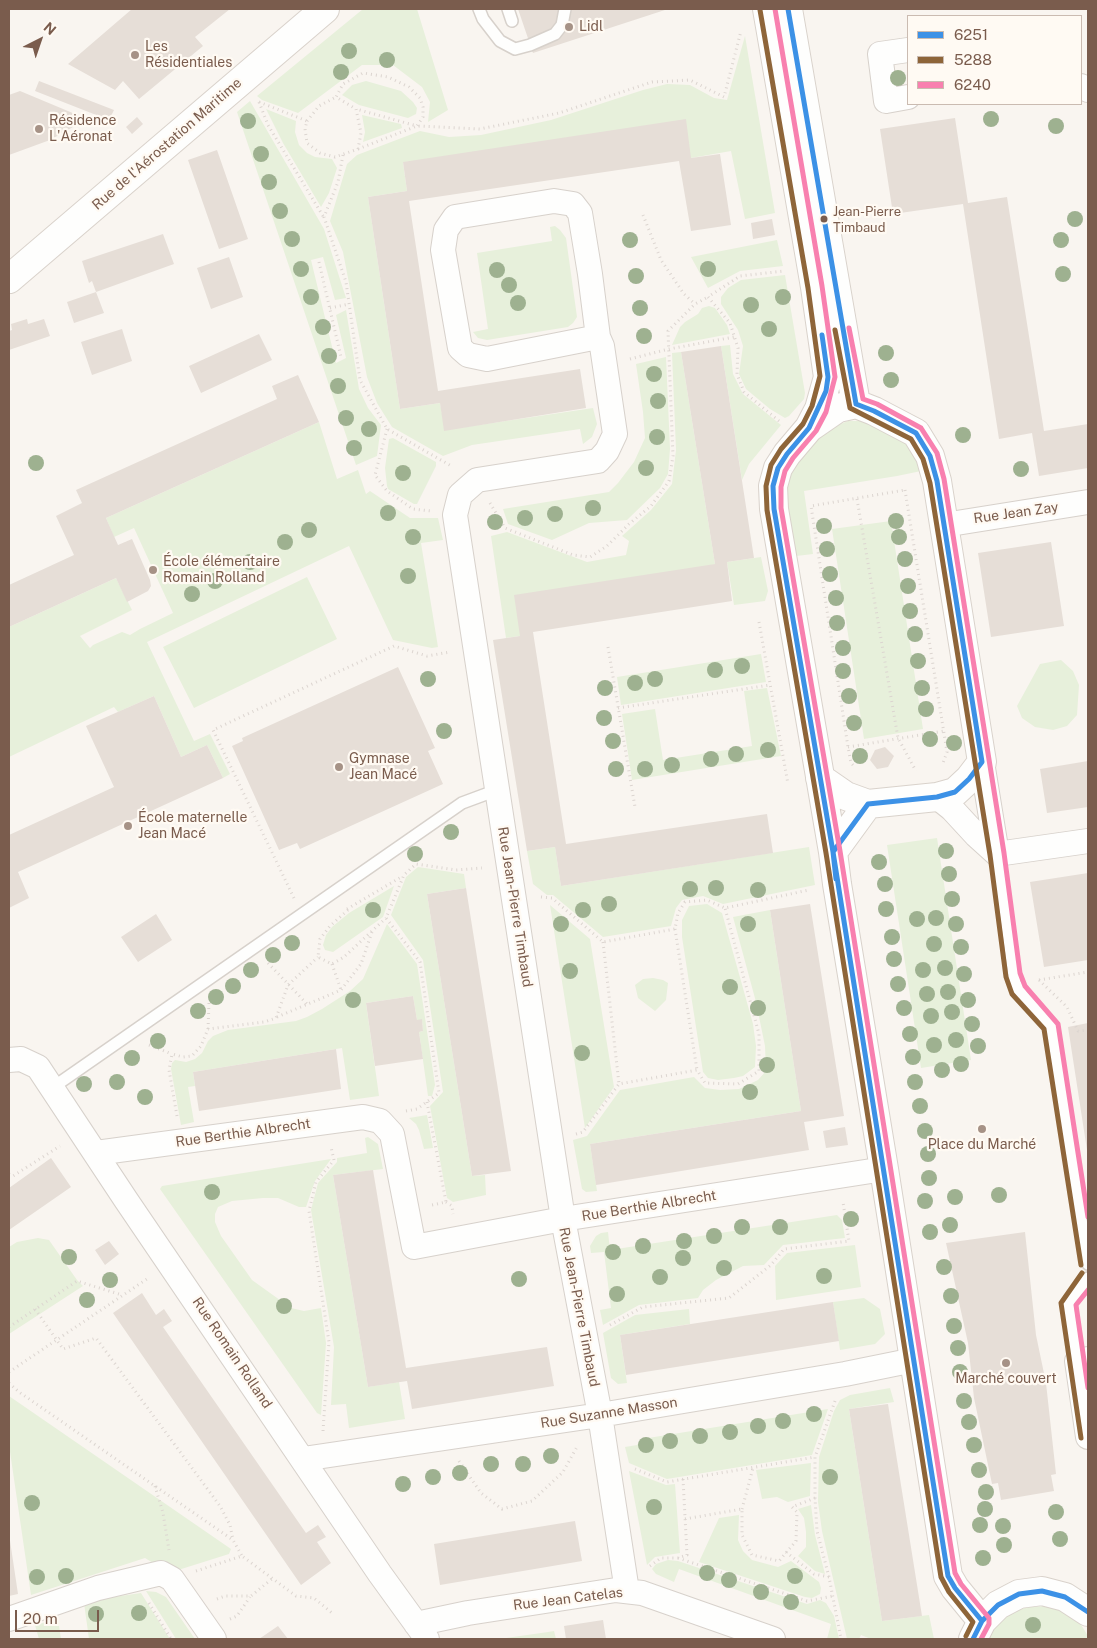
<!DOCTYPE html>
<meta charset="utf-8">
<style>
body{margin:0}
#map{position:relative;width:1097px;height:1648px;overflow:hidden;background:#f9f5f0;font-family:"Public Sans",sans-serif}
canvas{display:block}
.frame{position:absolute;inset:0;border:10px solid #7a5c4d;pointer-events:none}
.legend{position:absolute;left:907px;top:15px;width:175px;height:90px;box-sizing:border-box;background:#fffaf3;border:1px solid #cabbb1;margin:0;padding:6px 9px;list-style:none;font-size:15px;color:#7a5c4d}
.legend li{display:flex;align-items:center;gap:10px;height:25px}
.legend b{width:25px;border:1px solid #cabbb1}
.north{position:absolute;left:15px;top:15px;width:50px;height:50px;-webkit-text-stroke:4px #fffaf3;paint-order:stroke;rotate:41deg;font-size:14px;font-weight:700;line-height:20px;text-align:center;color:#7a5c4d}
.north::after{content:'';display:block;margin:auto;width:18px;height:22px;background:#7a5c4d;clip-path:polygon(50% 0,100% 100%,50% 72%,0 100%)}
.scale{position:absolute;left:15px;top:1610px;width:84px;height:22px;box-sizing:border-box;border:2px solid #7a5c4d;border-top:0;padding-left:6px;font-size:15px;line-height:18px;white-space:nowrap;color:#7a5c4d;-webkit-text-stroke:4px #fffaf3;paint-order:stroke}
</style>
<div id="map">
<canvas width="1097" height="1648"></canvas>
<div class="frame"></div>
<ul class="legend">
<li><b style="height:6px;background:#3c91e6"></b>6251</li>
<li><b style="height:6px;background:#8e6539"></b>5288</li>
<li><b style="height:6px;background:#f880af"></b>6240</li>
</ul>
<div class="north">N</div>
<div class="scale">20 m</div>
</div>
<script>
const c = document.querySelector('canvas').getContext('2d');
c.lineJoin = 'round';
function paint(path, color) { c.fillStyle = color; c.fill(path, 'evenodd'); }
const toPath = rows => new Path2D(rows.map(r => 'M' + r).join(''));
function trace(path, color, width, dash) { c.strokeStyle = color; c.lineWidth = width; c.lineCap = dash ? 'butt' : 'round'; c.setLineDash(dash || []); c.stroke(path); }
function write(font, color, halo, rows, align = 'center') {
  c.font = font + ' "Public Sans",sans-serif'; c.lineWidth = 4.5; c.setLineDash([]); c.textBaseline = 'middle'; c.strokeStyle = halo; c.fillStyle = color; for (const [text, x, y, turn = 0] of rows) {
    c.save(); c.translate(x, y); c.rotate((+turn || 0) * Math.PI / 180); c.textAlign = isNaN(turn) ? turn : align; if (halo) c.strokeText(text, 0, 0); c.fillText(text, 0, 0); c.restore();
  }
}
paint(toPath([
 [363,9,417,9,448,110,428,122,430,102,422,87,393,65,362,65,298,113,262,100,257,96],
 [745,36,775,213,745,219,731,151,691,158,403,162,407,191,368,197,400,409,440,403,445,430,593,408,597,424,592,437,583,444,580,429,472,445,443,456,392,427,377,403,367,377,343,252,330,221,347,164,357,155,420,131,449,137,481,135,551,120,643,90,667,84,690,85,714,98,727,100],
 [366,81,401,91,413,102,417,108,416,114,408,118,359,105,342,95,352,85],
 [250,101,324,229,346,298,335,300,323,257,311,260,336,363,346,358,336,315,346,310,359,389,368,408,381,425,377,456,356,465,237,112],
 [266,109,296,121,295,132,299,145,307,153,315,157,332,159,337,168,329,193,321,207,283,143],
 [362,115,401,124,402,128,363,142,365,132],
 [555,226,560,230,566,238,577,317,573,323,568,327,487,340,478,338,473,332,488,329,477,253,552,241,550,227],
 [777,240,783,266,740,271,708,288,691,257],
 [785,275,805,393,804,399,789,416,785,418,770,409,746,389,739,374,743,346,738,330,721,304,721,297,728,288,741,280],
 [709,306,715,308,727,325,730,334,672,345,680,327,685,322,698,314,702,308],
 [730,345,733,374,743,394,781,425,749,464,742,480,721,346],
 [681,352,715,564,520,636,506,638,491,536,507,532,587,562,626,555,629,541,622,536,651,510,672,484,676,450,672,353],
 [666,357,670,449,668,474,660,488,627,520,589,523,552,540,508,524,503,509,609,492,618,483,634,462,645,438,643,412,636,364],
 [848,421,860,421,872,424,913,447,926,470,897,476,804,491,813,554,788,557,784,509,788,480,793,467,809,446,828,429],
 [319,422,337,479,358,470,366,494,370,491,410,518,438,518,443,540,421,543,438,647,432,648,393,640,349,546,147,642,194,741,210,734,230,774,223,778,207,745,181,757,154,696,118,712,114,707,9,757,9,627,116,578,132,610,80,636,90,648,93,645,122,632,130,635,140,629,173,613,134,528,114,537,106,518],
 [393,438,436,462,436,466,417,504,414,504,388,489,387,486,385,468,389,439],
 [891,521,923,729,864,739,832,529],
 [761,557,768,591,765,601,734,605,727,562],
 [307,577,337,639,194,708,163,647],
 [761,654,766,682,621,705,617,677],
 [1061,660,1073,671,1079,685,1077,715,1067,726,1053,730,1035,727,1022,718,1017,706,1040,664],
 [767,688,781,756,632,780,622,714,655,709,663,760,752,746,744,691],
 [937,838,971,1060,921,1068,887,845],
 [555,847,561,886,809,847,815,885,723,904,703,896,682,900,676,908,671,926,603,937,553,895,547,895,533,884,527,851],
 [418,867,464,874,466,888,427,894,472,1176,485,1175,486,1195,453,1202,447,1198,430,1106,443,1092,423,960,391,915,406,877],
 [394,886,383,917,333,952,325,950,323,945,326,935,332,927,349,913],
 [707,904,722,913,753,1024,756,1046,755,1067,743,1076,734,1078,718,1080,708,1078,703,1072,682,937,682,920,689,906],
 [550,905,590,939,614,1087,585,1128],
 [770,910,801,1111,590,1144,597,1191,586,1192,582,1189,573,1140,587,1136,620,1090,694,1077,705,1088,720,1090,739,1089,758,1080,766,1071,765,1046,756,1002,733,917],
 [387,924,417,964,435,1085,432,1096,428,1096,419,1032,423,1031,422,1020,417,1020,413,996,366,1003,379,1096,350,1100,342,1048,193,1072,195,1086,188,1087,194,1122,181,1125,171,1069,172,1063,175,1060,186,1062,195,1059,202,1053,208,1041,213,1036,228,1030,296,1021,307,1017,322,1009,350,991,363,979],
 [653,978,663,980,668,983,666,1000,655,1011,638,998,635,985,643,979],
 [427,1115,433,1148,424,1149,419,1130,416,1124,409,1118],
 [368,1137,378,1144,383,1169,333,1175,368,1387,399,1382,405,1419,349,1428,346,1404,331,1405,334,1347,311,1210,318,1183,337,1162,337,1158,367,1153,365,1138],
 [331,1159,315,1181,306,1207,299,1207,278,1198,263,1198,232,1201,218,1207,215,1214,215,1222,221,1236,252,1280,291,1308,304,1311,321,1308,326,1343,321,1415,317,1413,160,1189,162,1186],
 [837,1215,842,1220,845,1238,783,1245,764,1265,743,1266,716,1280,703,1290,698,1298,639,1305,603,1325,600,1310,611,1308,604,1252,591,1253,590,1246,596,1236,601,1233,608,1232,610,1250],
 [38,1238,49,1240,77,1280,83,1286,9,1334,9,1247,17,1242],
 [855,1245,861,1287,776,1300,775,1266,787,1253],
 [864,1298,880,1309,885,1334,875,1344,840,1350,833,1302],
 [689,1309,690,1324,620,1335,627,1383,618,1384,611,1378,603,1333,635,1315],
 [890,1388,894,1402,849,1409,882,1621,929,1615,934,1639,871,1639,861,1635,859,1639,847,1639,822,1531,818,1502,819,1457,834,1411,840,1400,850,1395],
 [9,1396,231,1549,229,1554,175,1571,158,1566,145,1558,31,1595,9,1445],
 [828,1409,812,1455,667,1479,629,1463,625,1447,637,1445,642,1439],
 [811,1463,810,1496,788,1502,777,1497,762,1499,756,1470],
 [629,1471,666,1485,675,1484,680,1553,655,1557,647,1565],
 [811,1505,815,1535,825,1574,815,1571,798,1556,806,1547,806,1532,804,1518,798,1509],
 [739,1515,738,1540,743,1551,752,1560,778,1567,791,1561,819,1582,821,1588,820,1594,812,1598,805,1597,699,1562,719,1518],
 [668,1560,678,1561,807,1604,820,1600,826,1603,834,1616,839,1639,827,1639,831,1624,679,1569,674,1582,656,1574,652,1569,656,1564],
 [146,1591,156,1592,166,1597,195,1639,176,1639],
 [141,1593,170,1639,89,1639,84,1603,93,1600],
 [1047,1606,1065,1612,1080,1623,1088,1636,1088,1639,987,1639,995,1625,1010,1613,1028,1607],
 [58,1619,61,1639,39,1639,35,1625],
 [554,1631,556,1639,499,1639,548,1632]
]), '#e7f0db');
paint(toPath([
 [132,9,230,9,195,37,203,46,139,99,123,81,115,90,68,64],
 [518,9,668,9,533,53],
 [39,81,114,110,109,120,35,91],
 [20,91,87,119,50,140,9,155,9,95],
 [137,117,143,124,132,134,126,127],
 [955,118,968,203,1007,197,1044,431,1088,424,1088,468,1039,476,1032,433,999,439,963,204,893,214,880,129],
 [686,119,691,158,720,154,731,225,691,231,679,161,409,201,438,391,580,369,586,408,444,431,440,403,400,409,368,197,407,191,403,162],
 [217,150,248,239,219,249,188,160],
 [772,219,775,235,753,239,751,223],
 [163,234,174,264,96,292,92,281,89,283,82,261],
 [229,257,243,297,211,309,197,268],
 [96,292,104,313,74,323,67,302],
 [27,319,28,324,44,319,50,336,9,350,9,331,12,330,11,324],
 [122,329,132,361,92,375,81,342],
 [259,334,272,360,201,393,189,366],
 [721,346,754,558,727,562,732,601,533,632,566,844,767,814,773,853,561,886,555,847,527,851,493,640,520,636,514,595,715,564,681,352],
 [298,375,319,422,106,518,118,545,132,539,150,580,151,586,148,591,127,602,116,578,9,627,9,585,74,555,56,516,82,503,76,490,277,399,272,386],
 [1051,542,1064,626,991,637,978,553],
 [398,667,435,748,428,751,443,784,300,849,297,843,279,850,232,746,243,741,242,738],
 [154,696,181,757,207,745,223,778,18,872,29,898,9,908,9,835,114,787,86,726],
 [885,747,894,756,888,767,877,769,870,760,875,750],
 [1088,761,1088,807,1047,813,1040,769],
 [1088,873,1088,960,1044,967,1030,882],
 [466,888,511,1171,472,1176,427,894],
 [810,904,844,1116,804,1122,809,1150,596,1185,590,1144,801,1111,770,910],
 [156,914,172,940,138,962,121,937],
 [413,996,417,1020,422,1019,423,1031,419,1032,423,1059,375,1066,366,1003],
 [1088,1023,1088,1150,1087,1150,1068,1027],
 [336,1049,341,1089,199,1111,193,1072],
 [845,1127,848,1145,826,1148,823,1131],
 [51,1158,71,1187,9,1230,9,1188],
 [373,1170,406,1368,547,1347,554,1386,412,1409,407,1381,368,1387,333,1175],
 [1025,1232,1036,1335,1046,1383,1056,1474,1051,1475,1054,1491,1001,1500,998,1483,992,1484,974,1398,968,1343,946,1243],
 [109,1241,119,1254,105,1265,95,1250],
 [142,1293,156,1315,164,1309,172,1321,163,1327,306,1533,318,1525,326,1537,317,1542,331,1563,301,1585,113,1313],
 [833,1302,839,1341,626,1375,620,1335],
 [888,1404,922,1616,882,1621,849,1409],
 [575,1521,582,1561,440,1585,434,1544],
 [9,1534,18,1594,9,1596],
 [603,1620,606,1639,566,1639,564,1626],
 [278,1626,288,1639,259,1639]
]), '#e6ded7');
const lane = toPath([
 [479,9,483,19,500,41,515,49,530,45,555,34,562,25,565,9],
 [508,9,512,21],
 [997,854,1015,983,1023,996,1051,1026,1088,1264],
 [52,1088,462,803,497,790],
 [1077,1361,1068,1303,1088,1278]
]);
const street = toPath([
 [908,50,880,54,886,101,908,97],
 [1081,86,1088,90],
 [598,337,487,359,468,355,460,348,443,250,446,230,455,217,554,201,573,204,580,213,590,274,598,337,602,346,615,434,607,451,598,461,477,480,460,495,455,515,563,1219,600,1415,627,1591],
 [944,525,1088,502],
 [982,762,997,854],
 [937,797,952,809,976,835,997,854],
 [997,854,1088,841],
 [9,1060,21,1059,38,1067,126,1200,380,1574,427,1639],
 [96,1153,363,1117,380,1121,392,1134,414,1247,563,1219,884,1169],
 [1088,1359,1077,1361,1088,1437],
 [303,1459,600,1415,845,1374,914,1360],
 [9,1619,98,1588,161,1573,172,1579,214,1639],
 [416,1624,468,1613,616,1590,642,1593,773,1639]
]);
const secondary = toPath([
 [767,9,815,287,828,377,819,409,809,428,787,454,778,468,773,486,774,509,833,852,837,884,884,1169,948,1576,955,1588,982,1621],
 [788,9,856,404],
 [9,279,325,9],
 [809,428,838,408,856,404,874,411,916,433,930,456,937,481,982,762,969,779,955,792,937,797,868,804,833,852],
 [820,778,846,796,868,804],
 [973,1639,982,1621,998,1605,1019,1594,1042,1591,1065,1597,1088,1612]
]);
trace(lane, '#d7d1cb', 14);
trace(street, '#d7d1cb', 26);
trace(secondary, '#d9d2cb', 30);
trace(toPath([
 [259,102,307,121,305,129,307,143,320,153,335,157,358,149,361,133,356,109,336,97,343,84,363,73,388,77,409,87,420,98,423,107,423,117,417,126,356,109],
 [259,102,268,125,323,216],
 [307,121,319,106,336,97],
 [358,149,417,126,480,129,559,113,652,82,690,80,724,97,741,31],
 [343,155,338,182,324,217,346,282,360,380,387,429,453,467],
 [643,215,661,260,684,294,695,304],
 [319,262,341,357],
 [330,308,349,304],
 [630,359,669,349,734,337],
 [779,421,744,392,737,374,738,348,730,323,708,297,740,276,784,271],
 [387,429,375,475,387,491,413,509,431,511],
 [905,490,947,752,943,763],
 [857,499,898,738,916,771],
 [490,503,505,528,573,555,590,557,607,546,629,524,651,506,669,481,673,456,668,331,695,304,708,297],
 [759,622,788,784],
 [608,647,635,807],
 [618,708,770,685],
 [848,747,944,731],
 [853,765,851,763,848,747,811,506,905,490],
 [541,897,552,898,603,942,675,929,678,913,685,902,707,900,725,908,809,890],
 [294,898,213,730,394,646,427,656,450,652],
 [347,909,403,876],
 [348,910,330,926,320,939,318,957,332,964,344,957,386,918],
 [675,929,697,1070],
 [603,942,619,1084],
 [268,963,308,1005],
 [332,964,341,990],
 [1039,980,1067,1007,1078,1031,1088,1030],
 [1039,980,1088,972],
 [277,1017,341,990,361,964,372,932],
 [208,1029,209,1003],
 [149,1045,172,1054],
 [427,1102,446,1202,432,1205],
 [406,1111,417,1109,439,1093,420,962,386,918,404,875,416,864,456,870,482,868],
 [177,1116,169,1070,172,1054,183,1057,192,1056,201,1046,208,1029,264,1022,276,1018,288,985,318,957],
 [576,1134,583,1132,619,1084,697,1070,705,1083,738,1084,759,1071,759,1034,725,908],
 [9,1174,13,1176,60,1146],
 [446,1202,452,1206,453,1214],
 [35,1309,63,1349,96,1338,220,1506,230,1525,233,1540],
 [610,1325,643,1307,729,1298,771,1265,784,1249,849,1241,843,1202],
 [9,1327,77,1281,122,1295],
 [9,1372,147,1279],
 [9,1383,19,1392,233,1540,242,1556],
 [835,1401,815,1457,815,1498,817,1531,829,1577,841,1639],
 [323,1431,329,1342,309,1211,316,1182,334,1160,331,1147],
 [459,1461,481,1493,502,1509,532,1501,563,1472,578,1445],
 [635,1469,667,1482,815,1457],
 [155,1486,163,1513,169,1550],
 [742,1509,753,1468],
 [685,1519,742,1509,742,1535,752,1555,779,1561,796,1541,797,1512,792,1507,815,1498],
 [786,1552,814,1574,829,1577],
 [678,1558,807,1601,833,1596],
 [650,1566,661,1558,678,1558,687,1555,683,1479],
 [196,1571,242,1556,296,1596,314,1598,332,1613],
 [217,1599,225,1596,251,1596,273,1578],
 [149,1603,171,1639],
 [230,1619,237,1616,250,1597]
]), '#dcd5d0', 3, [1, 4]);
trace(lane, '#fefefd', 11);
trace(street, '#fefefd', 24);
trace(secondary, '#fefefd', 28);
trace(toPath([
 [788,9,856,404,874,411,916,433,930,456,937,481,982,762,969,779,955,792,937,797,868,804,833,852,948,1576,955,1588,982,1621],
 [822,335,828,377,826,391,809,428,787,454,778,468,773,486,774,509,833,852,836,879],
 [973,1639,982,1621,998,1605,1019,1594,1042,1591,1065,1597,1088,1612]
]), '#3c91e6', 5);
trace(toPath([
 [760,10,808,288,820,376,812,406,803,424,781,449,771,465,766,486,767,510,826,853,941,1577,949,1592,973,1622,966,1636],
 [835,330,850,408,911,439,923,459,930,483,990,855,1006,977,1012,994,1044,1029,1081,1265],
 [1081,1438,1061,1303,1082,1273]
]), '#8e6539', 5);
trace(toPath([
 [775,9,822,286,835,377,826,412,816,431,793,458,785,471,781,487,781,508,840,851,955,1573,961,1584,989,1618,989,1624,981,1639],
 [849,328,863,399,877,404,921,428,937,453,944,479,1004,853,1020,973,1025,986,1058,1024,1088,1217],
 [1088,1290,1076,1305,1088,1388]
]), '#f880af', 5);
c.fillStyle = '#9eb190';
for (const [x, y] of [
 [349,51],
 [387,60],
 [341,72],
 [898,78],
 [991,119],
 [248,121],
 [1056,126],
 [261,154],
 [269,182],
 [280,211],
 [1075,219],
 [292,239],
 [630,240],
 [1061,240],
 [301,269],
 [708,269],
 [497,270],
 [1063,274],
 [636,276],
 [509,285],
 [311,297],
 [783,297],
 [518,303],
 [751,305],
 [640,308],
 [323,327],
 [769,329],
 [644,336],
 [886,353],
 [329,356],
 [654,374],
 [891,380],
 [338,386],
 [658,401],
 [346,418],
 [369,429],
 [963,435],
 [657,437],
 [354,448],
 [36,463],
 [646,468],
 [1021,469],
 [403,473],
 [593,508],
 [388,513],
 [555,514],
 [525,518],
 [896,521],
 [495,522],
 [824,526],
 [309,530],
 [413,537],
 [899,537],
 [285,542],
 [827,549],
 [905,559],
 [250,562],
 [830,574],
 [408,576],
 [215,581],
 [908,586],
 [192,594],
 [836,598],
 [910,611],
 [837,623],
 [915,634],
 [843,648],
 [918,661],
 [742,666],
 [715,670],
 [843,671],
 [428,679],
 [655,679],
 [635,683],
 [605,688],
 [922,688],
 [849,696],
 [926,709],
 [604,718],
 [854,723],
 [444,731],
 [930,739],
 [613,741],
 [954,743],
 [768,750],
 [736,754],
 [860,756],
 [711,759],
 [672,765],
 [616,769],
 [645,769],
 [451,832],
 [946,851],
 [415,854],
 [879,862],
 [949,874],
 [885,884],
 [716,888],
 [690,889],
 [758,890],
 [952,899],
 [609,904],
 [886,909],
 [373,910],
 [583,910],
 [936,918],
 [917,919],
 [561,924],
 [748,924],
 [956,924],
 [892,937],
 [292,943],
 [934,944],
 [961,947],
 [273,955],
 [894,959],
 [945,968],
 [251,970],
 [923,970],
 [570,971],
 [964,974],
 [898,984],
 [233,986],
 [730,987],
 [948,992],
 [927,994],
 [216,997],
 [353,1000],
 [968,1000],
 [758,1008],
 [904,1008],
 [198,1011],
 [952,1012],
 [931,1016],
 [972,1024],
 [910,1034],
 [956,1040],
 [158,1041],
 [934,1045],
 [978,1046],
 [582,1053],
 [913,1057],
 [132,1058],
 [961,1064],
 [767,1065],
 [942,1070],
 [117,1082],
 [915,1082],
 [84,1084],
 [750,1092],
 [145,1097],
 [920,1106],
 [925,1131],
 [928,1154],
 [929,1178],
 [212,1192],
 [999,1195],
 [955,1197],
 [925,1201],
 [851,1219],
 [950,1225],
 [742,1227],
 [780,1227],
 [930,1232],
 [714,1236],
 [684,1241],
 [643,1246],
 [613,1252],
 [69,1257],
 [683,1258],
 [944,1267],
 [724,1268],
 [824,1276],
 [660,1277],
 [519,1279],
 [110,1280],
 [617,1294],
 [951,1296],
 [87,1300],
 [284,1306],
 [954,1326],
 [958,1348],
 [960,1372],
 [964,1401],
 [814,1414],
 [783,1421],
 [969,1422],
 [758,1426],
 [730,1432],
 [700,1436],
 [670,1441],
 [646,1445],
 [974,1445],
 [551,1456],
 [491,1464],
 [523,1464],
 [979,1470],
 [460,1473],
 [433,1477],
 [830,1477],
 [403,1484],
 [986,1492],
 [32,1503],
 [654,1507],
 [985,1509],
 [1056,1512],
 [980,1525],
 [1003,1526],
 [1060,1539],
 [1004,1545],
 [983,1558],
 [707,1573],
 [66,1576],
 [795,1576],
 [37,1577],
 [729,1580],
 [761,1592],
 [791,1602],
 [139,1613],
 [96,1614],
 [1033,1625]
]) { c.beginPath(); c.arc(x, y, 8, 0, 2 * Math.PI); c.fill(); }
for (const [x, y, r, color] of [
 [569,27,5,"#a69286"],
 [135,55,5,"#a69286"],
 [39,129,5,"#a69286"],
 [824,219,4.5,"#7a5c4d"],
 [153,570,5,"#a69286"],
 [339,767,5,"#a69286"],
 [128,826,5,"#a69286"],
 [982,1129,5,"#a69286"],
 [1006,1363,5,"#a69286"]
]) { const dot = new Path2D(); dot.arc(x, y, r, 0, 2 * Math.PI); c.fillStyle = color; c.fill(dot); trace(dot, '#fffaf3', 2); }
write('13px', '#7a5c4d', '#fffaf3', [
 ["Jean-Pierre",833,212],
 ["Timbaud",833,228]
], 'left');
write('14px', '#7a5c4d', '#fffaf3', [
 ["Lidl",579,27],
 ["Les",145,47],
 ["Résidentiales",145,63],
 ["Résidence",49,121],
 ["L'Aéronat",49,137],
 ["École élémentaire",163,562],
 ["Romain Rolland",163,578],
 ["Gymnase",349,759],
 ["Jean Macé",349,775],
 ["École maternelle",138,818],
 ["Jean Macé",138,834],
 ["Place du Marché",982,1145,"center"],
 ["Marché couvert",1006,1379,"center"]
], 'left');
write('14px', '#7a5c4d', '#fffaf3', [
 ["Rue de l'Aérostation Maritime",167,144,-41],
 ["Rue Jean Zay",1016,513,-8],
 ["Rue Jean-Pierre Timbaud",515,907,81],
 ["Rue Berthie Albrecht",243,1133,-8],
 ["Rue Berthie Albrecht",649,1206,-9],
 ["Rue Jean-Pierre Timbaud",579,1307,79],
 ["Rue Romain Rolland",232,1353,56],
 ["Rue Suzanne Masson",609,1413,-9],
 ["Rue Jean Catelas",568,1599,-7]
]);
</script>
